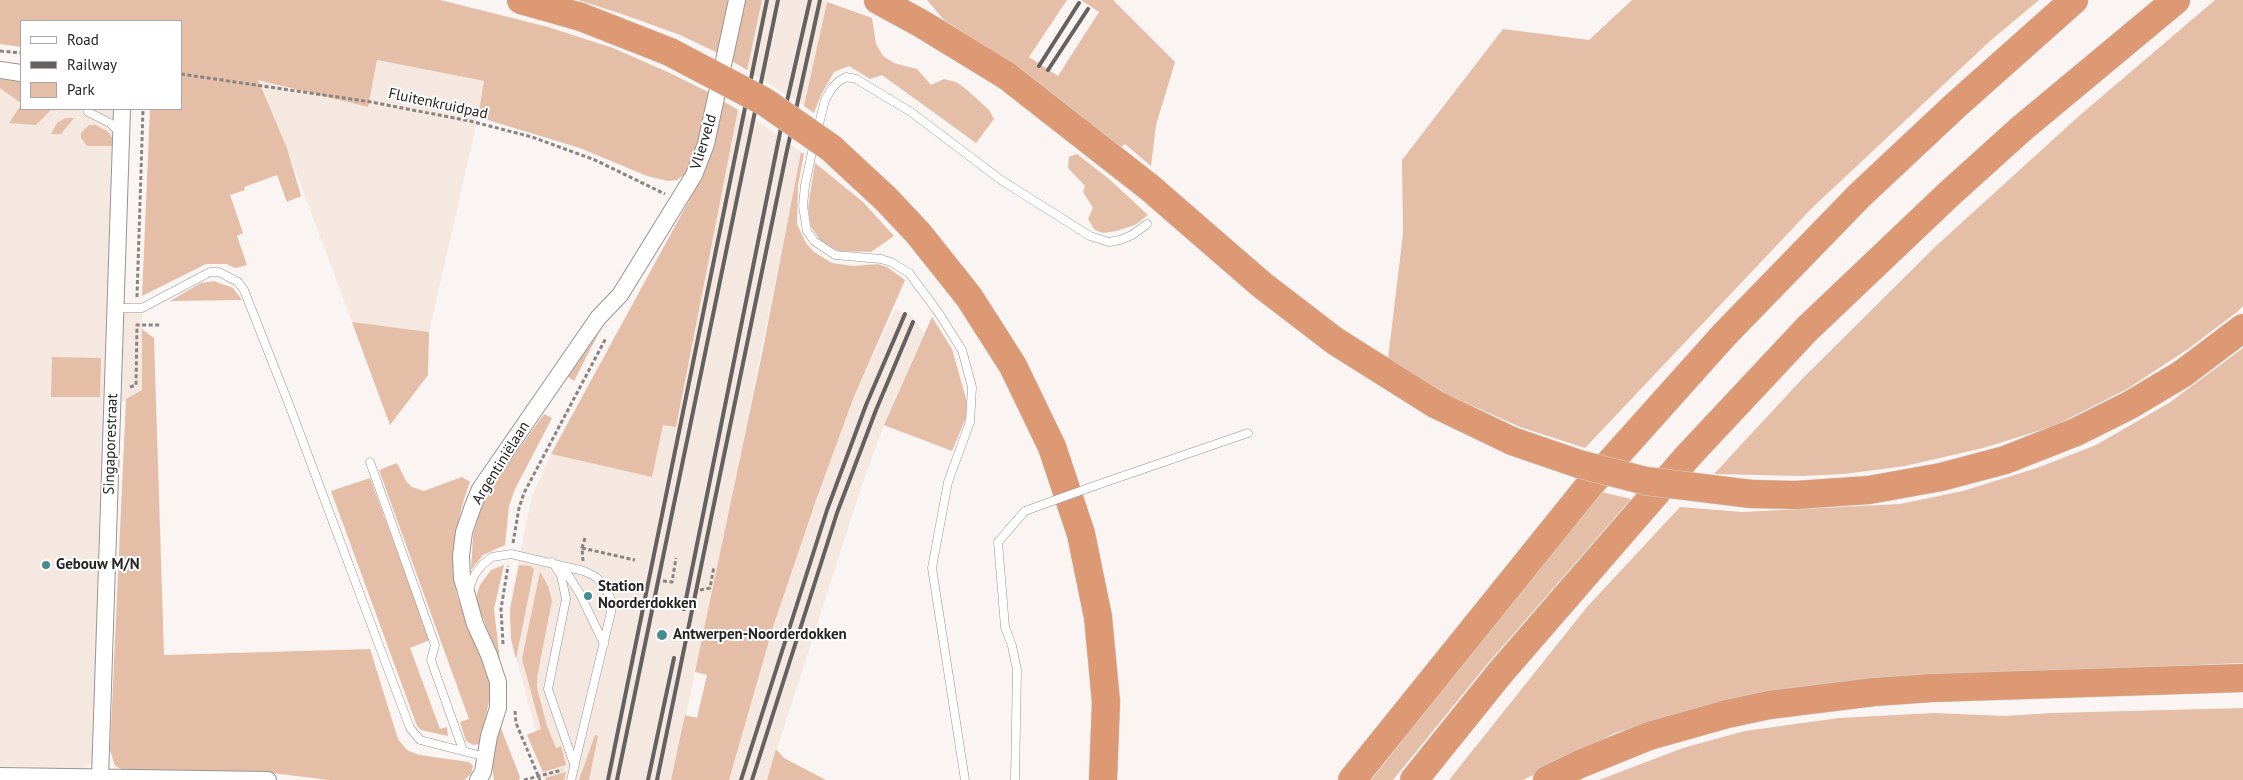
<!DOCTYPE html>
<meta charset="utf-8">
<style>
body{margin:0}
#map{position:relative;width:2243px;height:780px;overflow:hidden;background:#faf5f2;font-family:"PT Sans",sans-serif}
canvas{display:block}
.legend{position:absolute;left:20px;top:20px;width:162px;height:90px;box-sizing:border-box;background:#fff;border:1px solid #a8a7a7;margin:0;padding:6px 9px;list-style:none;font-size:15px;color:#262423}
.legend li{display:flex;align-items:center;gap:10px;height:25px}
.legend b{width:25px;border:1px solid #a8a7a7}
</style>
<div id="map">
<canvas width="2243" height="780"></canvas>
<ul class="legend">
<li><b style="height:6px;background:#fff"></b>Road</li>
<li><b style="height:6px;background:#646160"></b>Railway</li>
<li><b style="height:14px;background:#e5bea8"></b>Park</li>
</ul>
</div>
<script>
const c = document.querySelector('canvas').getContext('2d');
c.lineJoin = 'round';
function paint(path, color) { c.fillStyle = color; c.fill(path, 'evenodd'); }
const toPath = rows => new Path2D(rows.map(r => 'M' + r).join(''));
function trace(path, color, width, dash) { c.strokeStyle = color; c.lineWidth = width; c.lineCap = dash ? 'butt' : 'round'; c.setLineDash(dash || []); c.stroke(path); }
function write(font, color, halo, rows, align = 'center') {
  c.font = font + ' "PT Sans",sans-serif'; c.lineWidth = 4; c.setLineDash([]); c.textBaseline = 'middle'; c.strokeStyle = halo; c.fillStyle = color; for (const [text, x, y, turn = 0] of rows) {
    c.save(); c.translate(x, y); c.rotate((+turn || 0) * Math.PI / 180); c.textAlign = isNaN(turn) ? turn : align; if (halo) c.strokeText(text, 0, 0); c.fillText(text, 0, 0); c.restore();
  }
}
paint(toPath([
 [762,0,822,0,827,2,804,106,747,70],
 [377,60,484,81,478,117,429,332,352,322,287,148,257,80,368,107],
 [0,64,21,66,21,109,130,109,122,301,142,308,142,390,120,403,107,753,80,770,0,767],
 [738,110,762,124,801,152,710,606,671,780,546,780,527,735,536,731,511,639,510,624,512,592,532,496,551,454,652,477,663,424,676,426],
 [895,309,911,315,924,333,884,425,862,485,767,780,729,780,773,627,815,503,853,399]
]), '#f4e8e1');
paint(toPath([
 [0,0,440,0,548,27,613,48,672,74,710,93,703,127,688,172,677,180,668,181,647,176,580,148,478,117,484,81,377,60,368,107,258,80,287,148,301,196,287,202,277,175,244,187,245,190,230,195,243,233,237,236,247,265,236,268,226,264,206,264,142,296,150,109,181,109,181,21,21,21,21,47,0,44],
 [578,0,729,0,718,53,680,35,622,14],
 [745,0,762,0,747,70,732,61],
 [927,0,1067,0,1029,57,1058,76,1099,12,1081,0,1113,0,1175,62,1156,125,1151,166,1125,144,1121,147,1014,66,944,20],
 [1632,0,2039,0,1990,41,1812,208,1585,448,1520,427,1446,394,1388,359,1403,234,1402,160,1503,29,1589,40],
 [2215,0,2243,0,2243,306,2237,312,2188,349,2127,389,2054,426,1983,448,1905,466,1844,474,1803,476,1714,474,1802,379,1936,246,2079,116],
 [827,2,872,18,876,44,883,56,894,63,917,69,931,85,944,79,956,82,966,89,989,110,994,119,976,143,882,75,870,79,849,66,834,72,821,95,814,113,804,106],
 [0,79,21,82,21,103,0,88],
 [723,101,738,110,676,427,663,425,652,477,551,454,698,184,706,167],
 [21,105,21,109,52,109,36,125,9,123],
 [66,118,74,118,61,134,51,134,57,123],
 [89,125,95,125,107,131,113,139,112,146,87,146,81,138,81,133],
 [801,152,804,154,798,186,797,224,806,243,814,252,832,263,853,266,878,264,887,267,905,280,853,399,815,503,773,627,729,780,671,780,685,715,697,718,707,675,695,672,763,349],
 [1077,154,1109,179,1148,215,1135,225,1116,231,1103,233,1095,230,1088,219,1093,208,1083,192,1085,186,1068,168,1069,157],
 [815,163,863,202,894,236,871,252,838,251,821,241,811,227,808,207],
 [214,281,233,288,242,300,170,301,201,283],
 [932,317,952,349,967,402,966,418,952,451,884,425],
 [606,319,574,381,567,376],
 [352,322,429,332,428,375,390,425],
 [142,329,154,338,164,655,370,649,398,739,407,750,419,755,469,762,473,766,471,774,464,780,329,780,255,771,128,772,115,766,110,750,126,399,142,390],
 [2243,348,2243,663,1861,680,1790,688,1679,713,1615,733,1523,780,1449,780,1587,607,1680,507,1742,512,1900,504,1963,491,2037,468,2096,445,2169,403],
 [52,357,101,358,100,397,51,397],
 [544,414,552,418,515,489,509,506,505,545,483,555,471,570,473,535,482,506,496,481],
 [397,463,406,481,412,487,424,491,462,477,470,482,464,499,456,530,454,580,457,596,490,681,490,697,480,744,473,745,466,741,460,722,469,719,379,470],
 [370,478,430,640,410,648,440,729,447,727,448,736,421,730,417,726,331,491],
 [1602,492,1631,499,1489,662,1393,780,1371,780,1540,567],
 [504,565,494,609,500,661,477,603,477,594,480,585,491,570],
 [519,565,530,566,534,569,516,659,511,639,510,609],
 [540,572,548,586,552,601,537,677,537,688,547,726,556,748,561,746,566,765,543,772,527,735,541,729,522,659],
 [2243,708,2243,780,1599,780,1683,748,1745,731,1839,718,1934,713,2005,716,2052,713],
 [500,726,520,777,519,780,494,780,492,766],
 [595,735,598,736,589,780,579,780],
 [776,749,784,758,826,780,767,780],
 [566,772,564,780,546,780,545,778]
]), '#e5bea8');
const lane = toPath([
 [88,112,110,123,120,133],
 [817,132,825,100,832,88,839,81,846,77,856,79,911,112,1001,180,1090,236,1109,242,1120,240,1132,235,1147,224],
 [814,143,805,185,803,206,807,231,814,241,835,255,881,259,891,262,909,273,938,312,962,350,972,387,970,422,948,482,932,568,965,780],
 [116,308,142,308,210,272,219,272,238,282,244,290,290,407,410,728,420,740,486,757],
 [370,462,435,645,431,660,463,750],
 [1094,486,1248,433],
 [552,562,561,575,566,599,548,689,574,764],
 [558,567,568,575,580,594,604,644],
 [469,589,475,574,483,564,492,557,511,554,584,571,596,577,605,587,611,600,611,612,571,780],
 [1015,780,1017,670,1012,646,1005,627,998,542,1025,511]
]);
const street = toPath([
 [0,70,21,73],
 [0,776,268,780],
 [100,778,122,109],
 [478,780,483,772,489,736,498,708,498,682,489,655,475,624,462,578,461,556,464,532,473,506,480,489,598,318,620,295,694,175,706,144,737,0]
]);
const highway = toPath([
 [521,0,581,17,670,52],
 [878,0,922,24,1007,76,1149,187,1262,285,1335,341,1435,404,1512,441],
 [831,148,886,199,918,233,969,297,1013,366,1052,447,1081,534,1098,617,1106,702,1103,780],
 [1751,494,1796,495,1869,490,1941,477,2005,460,2076,432,2130,405,2182,374,2243,328],
 [1352,780,1588,487,1724,335,1860,195,1956,105,2074,0],
 [1414,780,1500,673,1688,456,1807,329,1949,194,2021,129,2176,0],
 [1547,780,1580,764,1649,736,1727,714,1769,705,1874,692,1932,688,2243,678]
]);
trace(lane, '#999592', 9);
trace(street, '#999592', 18);
trace(highway, '#d4d3d3', 29);
trace(toPath([
 [0,51,21,53],
 [181,74,371,102,470,121,532,137,595,160,665,194],
 [137,297,143,109],
 [130,387,136,385,137,325,160,325],
 [513,543,519,508,524,493,606,338],
 [582,548,635,560],
 [583,561,582,548,585,538],
 [663,581,672,582,676,558],
 [700,590,710,588,714,566],
 [503,644,501,609,508,566],
 [515,711,516,723,540,780],
 [524,780,562,770]
]), '#888482', 3, [4, 2.5]);
trace(lane, '#fff', 8);
trace(street, '#fff', 16);
trace(highway, '#dc9973', 28);
trace(toPath([
 [1039,66,1079,3],
 [1048,70,1088,9],
 [684,609,782,123,810,0],
 [608,780,767,0],
 [617,780,778,0],
 [648,780,674,658],
 [657,780,786,155,820,0],
 [741,780,827,510,866,405,905,314],
 [752,780,837,513,876,410,913,322]
]), '#646160', 4);
const laneBridge = toPath([
 [1025,511,1094,486]
]);
const highwayBridge = toPath([
 [670,52,765,102,831,148],
 [1512,441,1579,464,1646,481,1751,494]
]);
trace(laneBridge, '#999592', 9, []);
trace(highwayBridge, '#d4d3d3', 29, []);
trace(laneBridge, '#fff', 8);
trace(highwayBridge, '#dc9973', 28);
for (const [x, y, r, color] of [
 [46,565,5,"#448c90"],
 [588,596,5,"#448c90"],
 [662,635,6,"#448c90"]
]) { const dot = new Path2D(); dot.arc(x, y, r, 0, 2 * Math.PI); c.fillStyle = color; c.fill(dot); trace(dot, '#fff', 2); }
write('15px', '#262423', '#fff', [
 ["Fluitenkruidpad",438,104,12],
 ["Vlierveld",704,142,-73],
 ["Singaporestraat",111,444,-88],
 ["Argentiniëlaan",501,463,-58]
]);
write('bold 15px', '#262423', '#fff', [
 ["Gebouw M/N",56,565],
 ["Station",598,587],
 ["Noorderdokken",598,604],
 ["Antwerpen-Noorderdokken",673,635]
], 'left');
</script>
